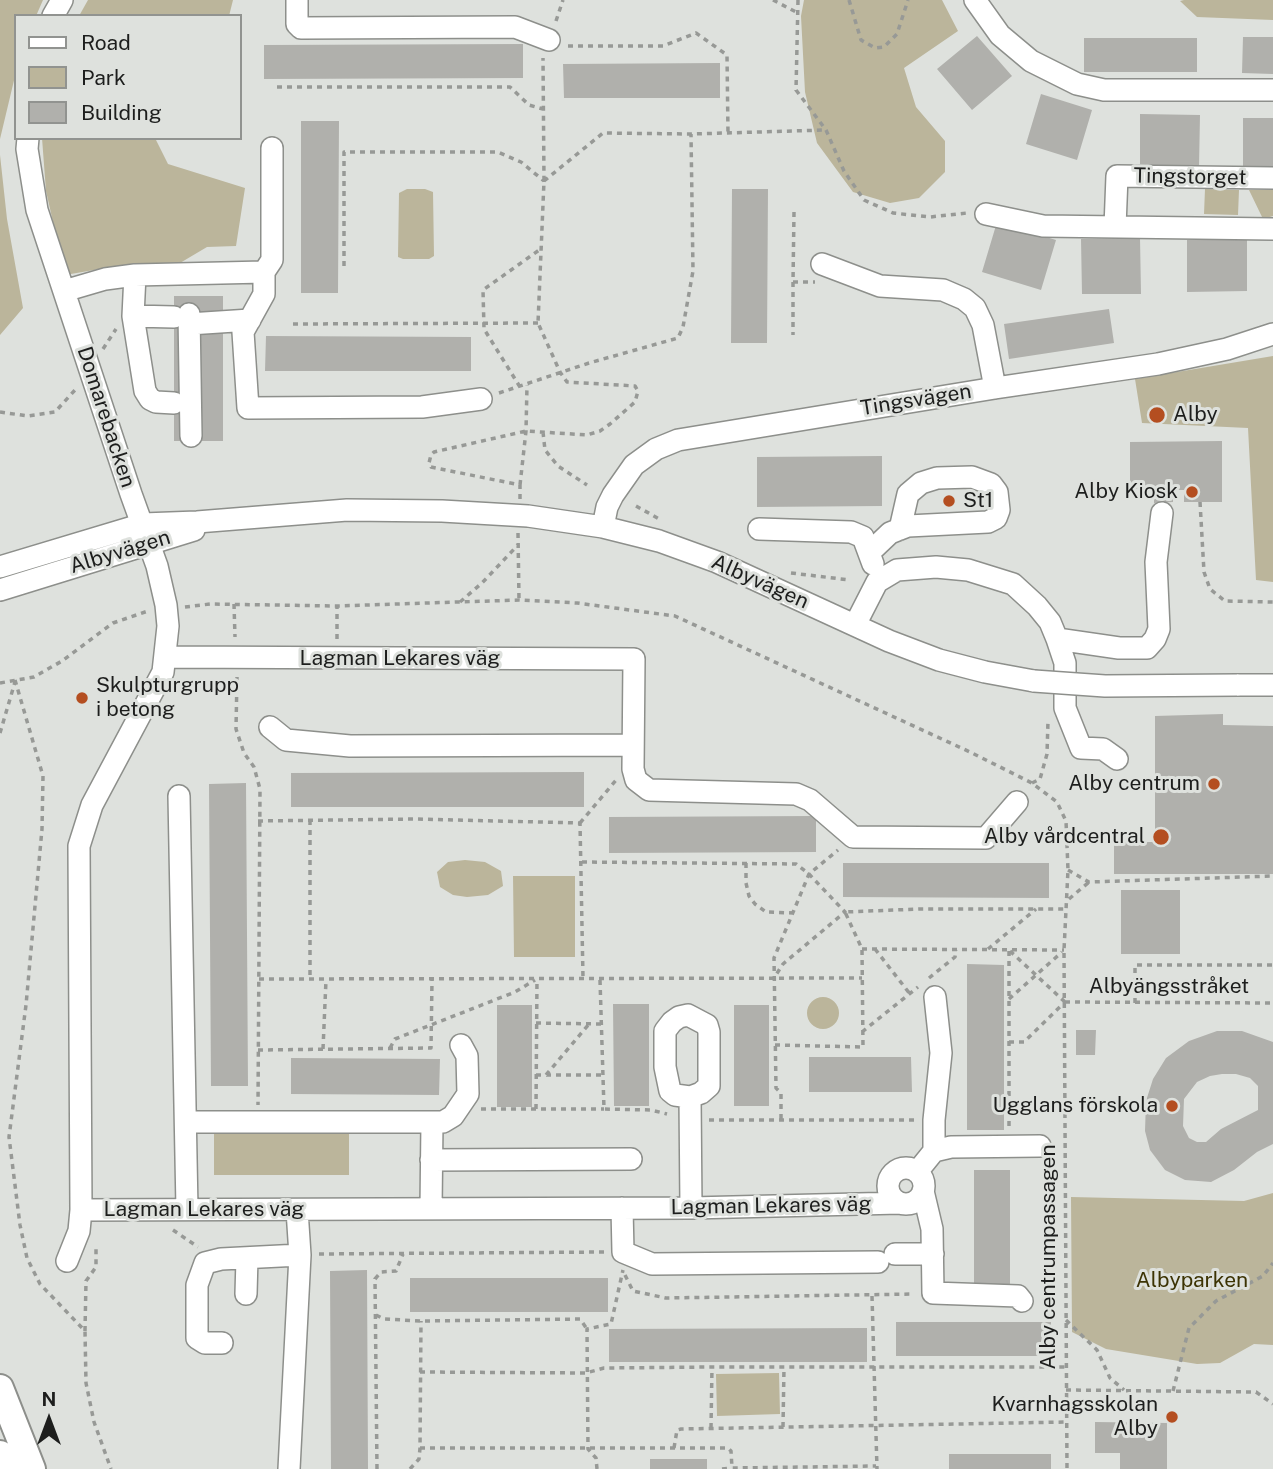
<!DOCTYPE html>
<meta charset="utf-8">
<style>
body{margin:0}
#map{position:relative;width:1273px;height:1469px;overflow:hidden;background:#dee1dd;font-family:"Public Sans",sans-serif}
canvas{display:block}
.legend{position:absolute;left:14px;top:14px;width:228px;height:126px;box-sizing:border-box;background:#dee1dd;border:2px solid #919390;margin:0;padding:9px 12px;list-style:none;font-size:21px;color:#1d1e1d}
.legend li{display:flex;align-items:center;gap:14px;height:35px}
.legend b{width:35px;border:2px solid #919390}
.north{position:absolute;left:14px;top:1385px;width:70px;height:70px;-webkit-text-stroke:5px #dee1dd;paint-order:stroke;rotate:0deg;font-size:19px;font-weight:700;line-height:28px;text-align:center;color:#1d1e1d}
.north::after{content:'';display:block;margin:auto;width:24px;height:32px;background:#1d1e1d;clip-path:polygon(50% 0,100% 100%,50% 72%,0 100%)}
</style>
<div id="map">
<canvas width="1273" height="1469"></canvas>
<ul class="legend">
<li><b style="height:9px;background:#fff"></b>Road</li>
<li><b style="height:19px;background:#bbb59b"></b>Park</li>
<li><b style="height:19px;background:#b0b0ac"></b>Building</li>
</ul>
<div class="north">N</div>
</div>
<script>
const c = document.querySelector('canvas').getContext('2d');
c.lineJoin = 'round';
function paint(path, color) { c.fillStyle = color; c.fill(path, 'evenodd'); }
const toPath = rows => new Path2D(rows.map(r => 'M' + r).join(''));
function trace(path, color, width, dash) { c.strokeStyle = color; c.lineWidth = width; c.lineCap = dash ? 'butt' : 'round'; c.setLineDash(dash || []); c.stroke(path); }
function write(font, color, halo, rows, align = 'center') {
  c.font = font + ' "Public Sans",sans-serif'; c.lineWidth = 6; c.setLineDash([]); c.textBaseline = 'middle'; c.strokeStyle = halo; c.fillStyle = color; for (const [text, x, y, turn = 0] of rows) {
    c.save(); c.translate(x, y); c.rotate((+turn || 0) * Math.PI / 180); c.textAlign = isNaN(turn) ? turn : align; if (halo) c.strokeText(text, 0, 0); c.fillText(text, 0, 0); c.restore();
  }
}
paint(toPath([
 [0,0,43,0,36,16,16,16,16,72,0,139],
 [88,0,233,0,229,16,79,16],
 [804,0,942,0,958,31,904,68,916,107,945,141,945,172,919,198,890,203,853,192,817,143,805,92,801,16],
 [1184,0,1273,0,1273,20,1197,17,1180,1],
 [42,138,155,138,168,164,245,188,236,246,207,247,180,263,123,265,65,275,46,191],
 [0,155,7,219,23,308,0,335],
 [407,189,425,189,433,192,434,256,429,259,403,259,398,257,399,193],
 [1205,189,1239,190,1238,215,1204,214],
 [1249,190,1273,190,1273,216,1263,219],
 [1273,356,1273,582,1256,580,1248,428,1142,423,1135,379],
 [465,860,485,862,501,871,503,886,488,895,467,897,453,895,440,887,437,872,448,862],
 [513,876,575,876,575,957,514,957],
 '807 1013a16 16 0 1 1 32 0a16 16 0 1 1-32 0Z',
 [214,1132,349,1132,349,1175,214,1175],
 [1273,1193,1273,1345,1254,1344,1220,1363,1197,1364,1106,1349,1072,1332,1071,1197,1244,1201],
 [779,1373,780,1414,717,1416,716,1374]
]), '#bbb59b');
paint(toPath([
 [977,36,1012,76,972,110,937,69],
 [1243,37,1273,37,1273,74,1242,73],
 [1084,38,1197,38,1197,72,1084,72],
 [523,44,523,78,264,79,264,45],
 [720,63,720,98,564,98,563,64],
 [1041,94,1092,110,1077,160,1026,144],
 [1140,114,1200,115,1199,167,1140,166],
 [1243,118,1273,118,1273,168,1243,169],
 [301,121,339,121,338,293,301,293],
 [732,189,768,189,767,343,731,343],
 [997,222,1056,240,1041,290,982,272],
 [1140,238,1141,294,1082,294,1081,239],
 [1187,240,1247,240,1247,291,1187,292],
 [174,296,223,296,223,441,174,441],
 [1109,309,1114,343,1009,359,1004,324],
 [266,336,471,337,471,371,265,371],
 [1222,441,1222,502,1184,502,1184,490,1173,490,1173,502,1154,503,1154,489,1130,489,1130,442],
 [882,456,882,506,757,507,757,457],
 [1223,714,1223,725,1273,726,1273,874,1114,874,1114,842,1155,842,1155,716],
 [584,772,584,807,291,807,291,773],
 [246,783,248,1086,211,1086,209,784],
 [816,816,816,852,609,853,609,817],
 [843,863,1049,863,1049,898,843,897],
 [1121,890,1180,890,1180,954,1121,954],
 [967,964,1004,965,1004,1130,967,1130],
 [613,1004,649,1004,649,1106,614,1106],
 [497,1005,532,1005,532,1107,497,1107],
 [734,1005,769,1005,769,1106,734,1106],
 [1076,1030,1096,1030,1095,1055,1076,1055],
 [1217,1031,1242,1031,1273,1042,1273,1144,1257,1152,1234,1170,1211,1182,1185,1180,1165,1170,1150,1150,1145,1131,1146,1101,1153,1079,1166,1058,1189,1041],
 [1222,1074,1236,1074,1250,1078,1258,1086,1258,1110,1221,1129,1206,1142,1197,1142,1189,1138,1183,1126,1184,1099,1197,1082,1210,1076],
 [809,1057,911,1057,912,1092,809,1092],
 [291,1058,440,1059,439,1095,291,1094],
 [974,1170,1010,1170,1010,1285,974,1285],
 [367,1270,368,1469,331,1469,330,1271],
 [410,1278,608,1278,608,1312,410,1312],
 [896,1322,1051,1322,1051,1356,896,1356],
 [867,1328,867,1362,609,1362,609,1329],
 [1095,1422,1167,1423,1167,1469,1120,1469,1120,1453,1095,1453],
 [949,1454,1051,1454,1051,1469,949,1469],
 [650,1459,707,1459,707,1469,650,1469]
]), '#b0b0ac');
const minor = toPath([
 [297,0,297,24,301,28,515,27,549,40],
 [975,0,1000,35,1031,61,1077,84,1104,90,1273,90],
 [53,16,62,0],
 [28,138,27,149,37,210,131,494,157,566,166,605,168,626,163,672,92,805,79,846,81,1210,691,1208,900,1203],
 [986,214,1043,226,1273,229],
 [1115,227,1117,176,1273,178],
 [822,264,880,286,943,290,964,299,975,308,983,325,995,388],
 [264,272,272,260,272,148],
 [135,275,133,316,145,391,150,399,156,402,174,403],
 [64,291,105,279,135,275,264,272,264,294,243,332,248,408,422,407,481,399],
 [189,314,191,436],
 [133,316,174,317],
 [189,324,250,320],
 [603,527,607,507,613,495,634,465,656,449,678,440,995,388,1158,364,1227,349,1273,334],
 [759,529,851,532,863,537,873,564],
 [870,552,890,533,900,529,908,526,988,522,996,518,999,510,997,492,991,484,972,477,937,478,921,483,908,494,900,529],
 [0,567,143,524,197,522,347,510,442,511,528,516,603,527,659,541,717,562,889,641,939,660,985,672,1034,681],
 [0,590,194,530],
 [855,625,877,582,897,570,936,567,968,570,1013,584,1037,606,1050,622,1057,639,1065,663,1065,708,1081,748,1103,749,1117,759],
 [1057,639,1119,648,1147,648,1155,639,1159,629,1156,562,1162,513],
 [166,657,634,659,633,769,636,780,649,790,796,794,810,800,853,837,986,838,1017,802],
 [1237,685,1273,685],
 [270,727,286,740,350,746,632,745],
 [179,796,187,1209],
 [690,1097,675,1095,670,1091,665,1067,665,1031,672,1022,679,1017,688,1015,707,1025,709,1032,709,1086,701,1093,690,1097,691,1208],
 [186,1122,443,1122,453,1116,468,1094,467,1056,461,1045],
 [934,1151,951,1147,1040,1146],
 [431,1160,631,1159],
 '888 1186a18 18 0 1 1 36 0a18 18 0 1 1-36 0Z',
 [917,1172,934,1151,934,1120,941,1053,935,997],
 [923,1191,932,1229,933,1293,1018,1296,1022,1301],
 [622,1208,623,1252,652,1264,878,1262],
 [431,1209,432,1122],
 [895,1254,933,1254],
 [67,1261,79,1231,81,1210],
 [246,1294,247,1258],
 [222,1343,205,1343,197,1338,197,1285,205,1263,221,1259,300,1255],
 [289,1469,300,1255,297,1210]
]);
const major = toPath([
 [0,1388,32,1469],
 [0,1454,8,1469]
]);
trace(minor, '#8d8f8b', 24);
trace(major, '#8d8f8b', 30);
trace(toPath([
 [773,0,796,12],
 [798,0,796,90,826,130,844,171,864,200,893,213,930,217,967,213],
 [849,0,861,40,875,48,884,47,897,34,908,0],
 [556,21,563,0],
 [568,46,663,46,696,33,727,55,728,134],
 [277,87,510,87,529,105,543,109],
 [544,181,603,133,691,134,826,130],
 [794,212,793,282,815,282],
 [344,266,344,152,498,152,521,162,544,181],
 [793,282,793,335],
 [293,324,538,323],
 [103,349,116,329],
 [520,387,484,329,483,290,542,248],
 [499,393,589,363,678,338,683,327,693,271,691,134],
 [0,412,28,416,55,412,75,390],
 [543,432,545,450,558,466,587,485],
 [520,485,526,431,527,385],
 [520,499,520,485,431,467,429,463,431,455,434,452,526,431,587,435,600,431,610,424,635,402,638,391,635,386,567,382,560,372,538,323,544,181,543,58],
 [1200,502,1204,572,1210,589,1225,601,1273,602],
 [636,506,661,520],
 [518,533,519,600],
 [791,573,850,580],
 [460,602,482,583,518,545],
 [234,604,235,637],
 [185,607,210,604,337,606,519,600,577,603,675,616,970,752,1032,783,1057,802,1066,821,1068,870,1064,950,1067,1469],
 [337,639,337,606],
 [237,677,236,729,244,753,254,767,260,789,258,1105],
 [15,680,43,776,42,829,26,1005,9,1137,20,1225,27,1258,40,1284,85,1331,86,1383,94,1422,111,1469],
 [0,683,34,677,62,661,113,623,148,611],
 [0,733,15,682],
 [1032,783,1040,779,1047,754,1048,721],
 [310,820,310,979],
 [258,821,414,819,580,823,583,978],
 [580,823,617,779],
 [582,862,796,864,809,874,845,912,783,964,774,978],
 [746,863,746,883,749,896,755,904,766,912,793,913],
 [1068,870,1089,882,1273,876],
 [1069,899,1089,882],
 [862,949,1064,950],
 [875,949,910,994],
 [988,949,1036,909],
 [1010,951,1065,1002],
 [929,978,955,957,956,950],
 [259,979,862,978],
 [600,980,604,1109,651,1110,667,1114],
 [1009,999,1062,952],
 [1065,1002,1273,1003],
 [1135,1003,1135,965,1273,965],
 [536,1023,601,1024],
 [862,1032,918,987],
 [1009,1042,1024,1042,1065,1002],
 [775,1045,863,1047,862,949,845,912,919,909,1065,909],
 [390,1048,395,1039,515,992,535,980],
 [323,1049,326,980],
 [258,1050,431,1048,432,980],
 [536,1075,603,1075],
 [546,1075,589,1024],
 [481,1109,604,1109],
 [536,1109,537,979],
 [781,1119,781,1093,776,1088,774,958,809,874,838,850],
 [709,1120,915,1120],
 [1009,1126,1009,950],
 [173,1230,198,1247],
 [319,1254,605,1252],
 [625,1275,633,1291,666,1298,914,1294],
 [872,1296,877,1469],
 [376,1315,384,1319,421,1321,580,1319,587,1329],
 [1066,1320,1097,1350,1110,1378,1124,1390],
 [85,1331,86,1281,96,1267,96,1245],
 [420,1372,586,1373,604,1368,712,1367,1066,1367],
 [1066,1390,1256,1392,1273,1404],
 [1173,1391,1189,1328,1216,1301,1263,1276,1273,1263],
 [783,1427,784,1367],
 [711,1428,712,1367],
 [420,1448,728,1448,731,1451,732,1468,876,1466],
 [674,1448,677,1430,681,1429,1067,1422],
 [377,1469,375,1279,381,1272,396,1271,403,1254],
 [410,1469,419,1459,420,1448,421,1321],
 [597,1469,596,1458,588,1449,587,1329,611,1324,623,1270],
 [722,1469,732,1468]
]), '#979996', 3.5, [5, 5]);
trace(minor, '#fff', 21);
trace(major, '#fff', 26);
const minorBridge = toPath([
 [1034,681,1105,686,1237,685]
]);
trace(minorBridge, '#8d8f8b', 24, []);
trace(minorBridge, '#fff', 21);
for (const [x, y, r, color] of [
 [1157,415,9,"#b44e20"],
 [1192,492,7,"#b44e20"],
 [949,501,7,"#b44e20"],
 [82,698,7,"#b44e20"],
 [1214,784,7,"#b44e20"],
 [1161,837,9,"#b44e20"],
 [1172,1106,7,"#b44e20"],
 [1172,1417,7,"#b44e20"]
]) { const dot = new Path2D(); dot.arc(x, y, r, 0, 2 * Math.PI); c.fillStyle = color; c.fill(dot); trace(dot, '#dee1dd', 2.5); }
write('21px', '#1d1e1d', '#dee1dd', [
 ["Tingstorget",1190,177,1],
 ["Tingsvägen",916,400,-9],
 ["Domarebacken",106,417,72],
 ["Albyvägen",120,552,-17],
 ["Albyvägen",760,582,24],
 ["Lagman Lekares väg",400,659],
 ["Albyängsstråket",1169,987],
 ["Lagman Lekares väg",771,1206,-1],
 ["Lagman Lekares väg",204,1210],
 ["Alby centrumpassagen",1049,1257,-90]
]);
write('21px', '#1d1e1d', '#dee1dd', [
 ["Alby",1173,415,"left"],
 ["Alby Kiosk",1178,492],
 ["St1",963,501,"left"],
 ["Skulpturgrupp",96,686,"left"],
 ["i betong",96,710,"left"],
 ["Alby centrum",1200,784],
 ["Alby vårdcentral",1145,837],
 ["Ugglans förskola",1158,1106],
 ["Kvarnhagsskolan",1158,1405],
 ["Alby",1158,1429]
], 'right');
write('21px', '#3c3304', '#dee1dd', [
 ["Albyparken",1192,1281]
]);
</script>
